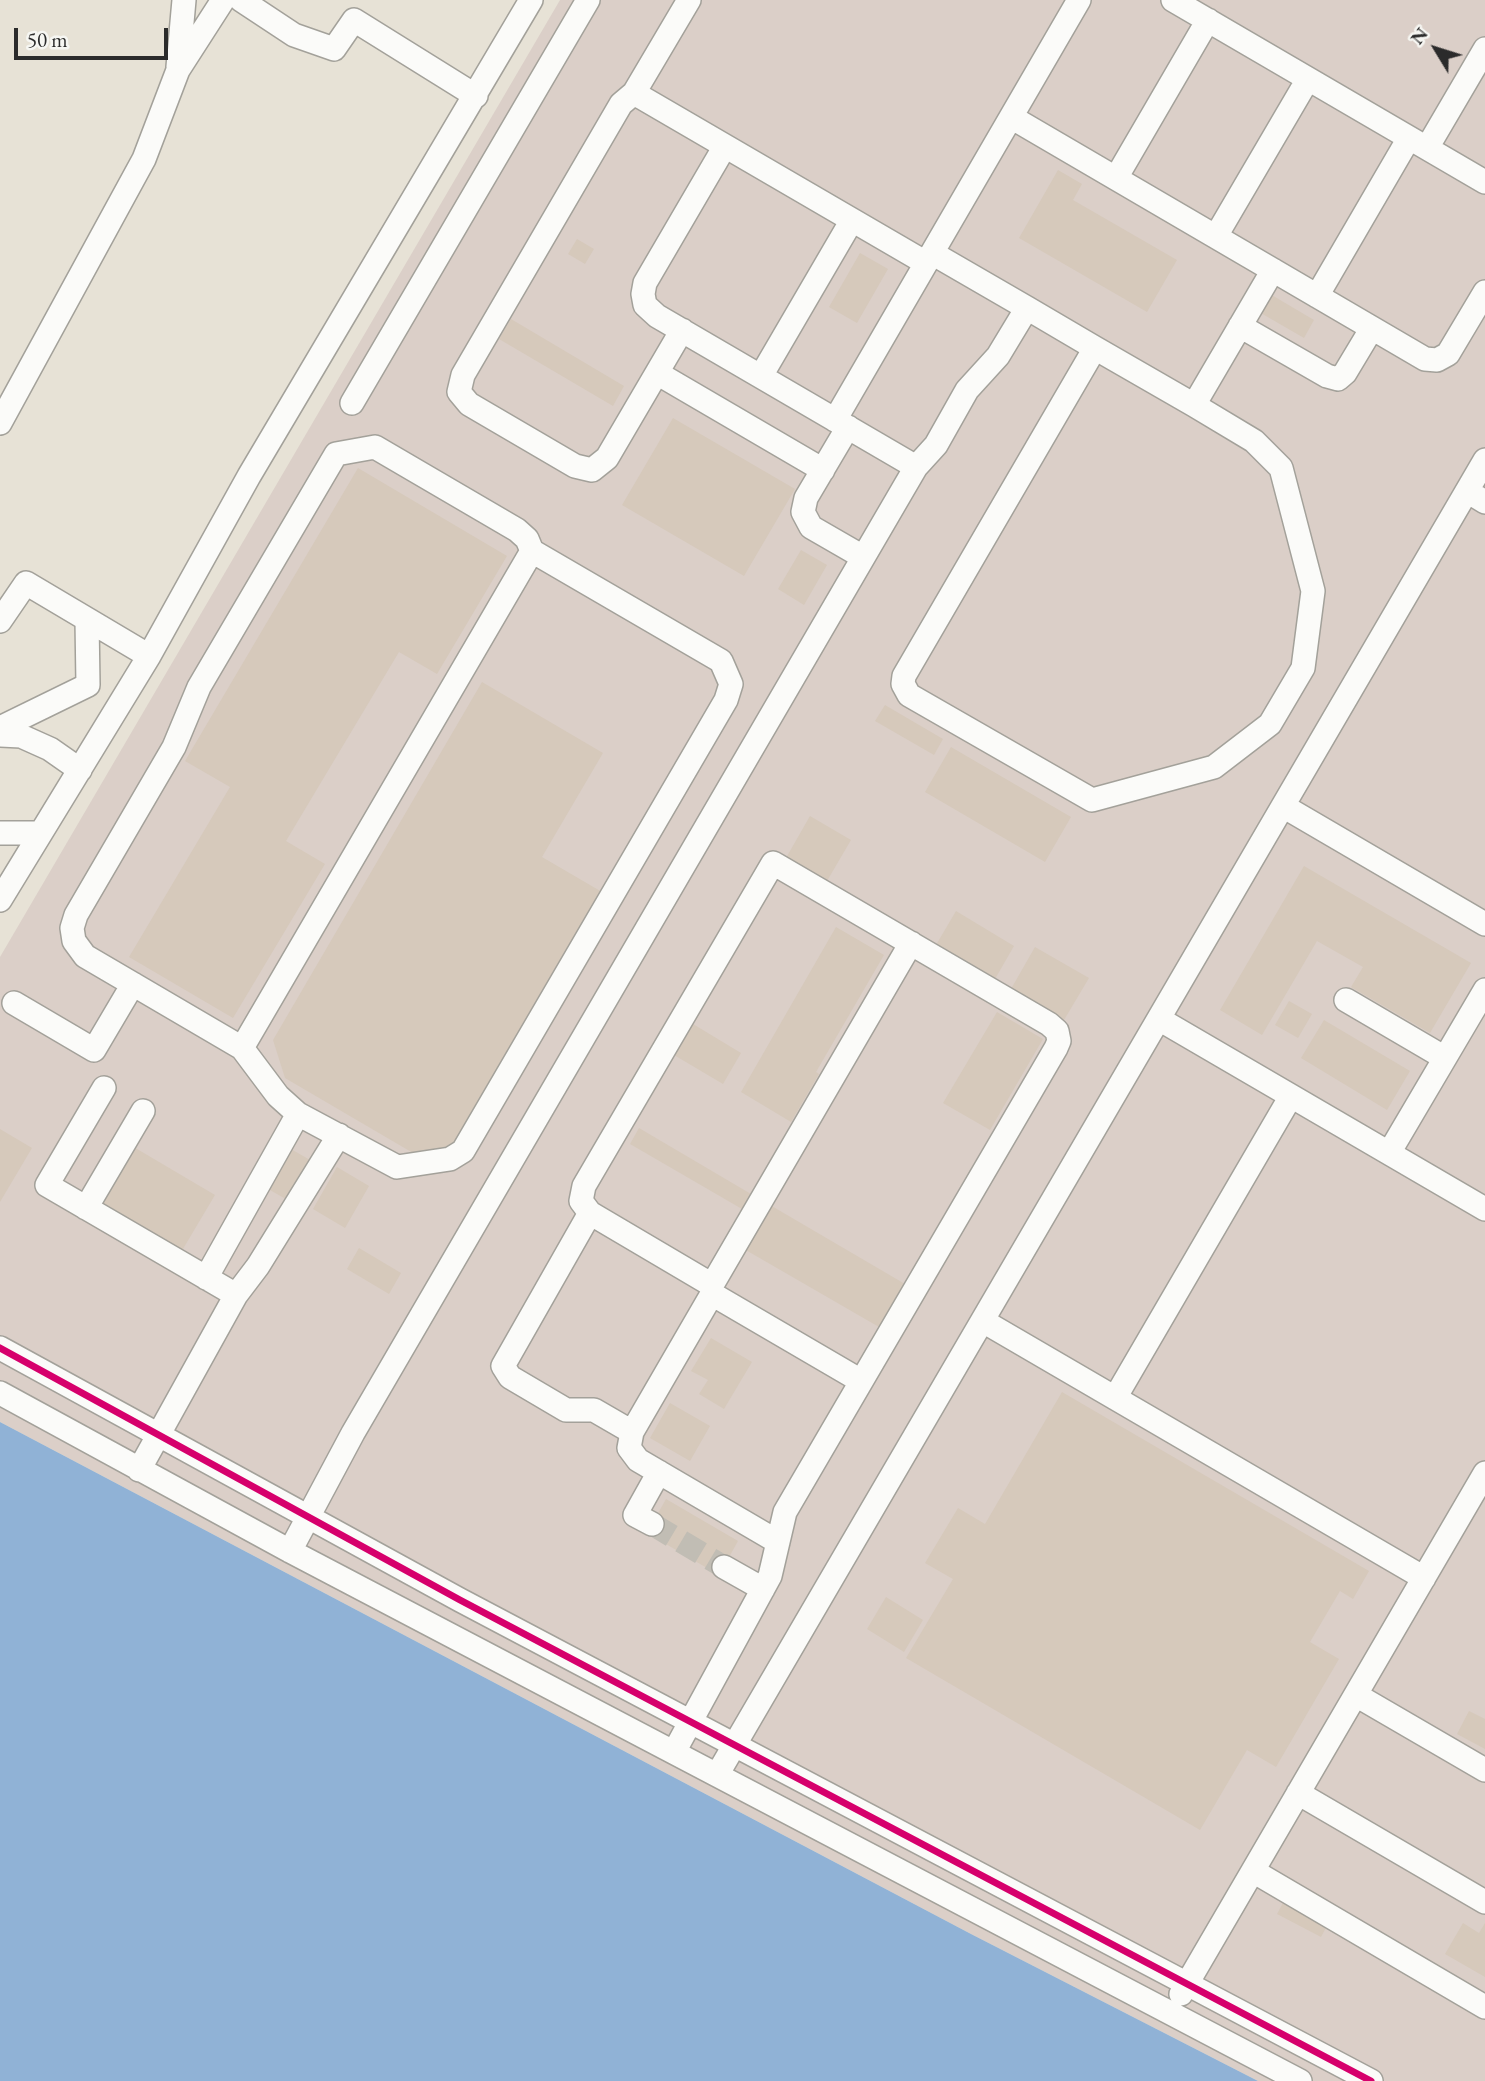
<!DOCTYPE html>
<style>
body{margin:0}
#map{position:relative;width:1485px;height:2081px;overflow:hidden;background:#e7e2d6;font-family:"EB Garamond",serif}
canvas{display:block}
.north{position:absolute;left:1401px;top:14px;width:70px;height:70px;-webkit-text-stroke:5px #f6f6f2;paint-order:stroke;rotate:308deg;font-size:19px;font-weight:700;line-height:28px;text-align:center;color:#2b2b2b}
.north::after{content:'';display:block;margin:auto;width:24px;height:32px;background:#2b2b2b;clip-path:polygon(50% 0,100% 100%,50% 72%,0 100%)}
.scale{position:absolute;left:14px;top:28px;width:154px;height:32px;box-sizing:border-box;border:4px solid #2b2b2b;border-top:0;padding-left:9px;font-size:21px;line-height:24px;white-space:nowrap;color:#2b2b2b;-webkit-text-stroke:5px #f6f6f2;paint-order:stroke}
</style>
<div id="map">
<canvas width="1485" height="2081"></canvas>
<div class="north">N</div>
<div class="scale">50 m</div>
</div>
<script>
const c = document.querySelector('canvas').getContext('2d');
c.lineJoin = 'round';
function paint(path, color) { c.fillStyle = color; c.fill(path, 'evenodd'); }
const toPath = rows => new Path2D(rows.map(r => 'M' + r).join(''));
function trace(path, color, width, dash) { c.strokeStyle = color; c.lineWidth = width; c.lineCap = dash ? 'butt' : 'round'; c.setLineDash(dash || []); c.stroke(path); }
paint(toPath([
 [560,0,1485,0,1485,2081,1258,2081,971,1934,0,1422,0,957]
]), '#dbcfc8');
paint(toPath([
 [0,1422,971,1934,1258,2081,0,2081]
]), '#90b2d6');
paint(toPath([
 [1058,170,1082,184,1073,200,1177,260,1147,312,1019,238],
 [577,239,594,249,585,264,568,254],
 [860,253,888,269,857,323,829,307],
 [1270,294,1314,320,1304,338,1259,312],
 [511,319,624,386,613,406,499,339],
 [673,418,795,489,744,576,622,505],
 [358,468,507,556,437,674,399,652,286,841,325,864,233,1018,129,957,230,787,185,761],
 [801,550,827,565,804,605,778,589],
 [482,682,603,753,542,857,602,892,454,1146,413,1153,285,1078,273,1040],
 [885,705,943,739,934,755,875,721],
 [951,747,1071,817,1045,862,925,792],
 [810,816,851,840,827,881,786,858],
 [1304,866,1471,963,1430,1033,1351,987,1363,967,1317,941,1262,1035,1220,1010],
 [956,911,1014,946,995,979,936,945],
 [836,927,884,955,816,1072,819,1074,791,1122,741,1092],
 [1035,947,1089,978,1064,1020,1011,989],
 [1289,1001,1312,1014,1298,1038,1275,1025],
 [997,1012,1043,1039,990,1130,943,1103],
 [1324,1020,1410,1071,1387,1110,1301,1058],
 [693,1024,741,1053,723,1084,674,1055],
 [639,1128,751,1194,742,1209,630,1144],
 [0,1129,32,1148,0,1202],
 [284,1145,317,1164,291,1202,263,1186],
 [132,1146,215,1195,180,1254,98,1206],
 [337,1167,369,1186,345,1228,313,1209],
 [770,1205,905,1284,879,1327,744,1249],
 [359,1248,401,1273,389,1294,347,1269],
 [711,1338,752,1362,724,1409,699,1394,708,1380,691,1371],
 [1062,1392,1369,1571,1353,1599,1340,1591,1310,1642,1339,1659,1276,1767,1247,1750,1200,1830,906,1658,953,1579,925,1563,958,1508,985,1524],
 [670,1403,710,1426,690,1461,650,1438],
 [666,1499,738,1541,719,1575,647,1533],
 [886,1597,923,1620,904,1652,867,1629],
 [1469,1711,1485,1719,1485,1749,1457,1734],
 [1285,1899,1329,1922,1321,1937,1277,1914],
 [1463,1923,1479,1933,1485,1923,1485,1977,1445,1954]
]), '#d6c9bb');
trace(toPath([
 [652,1524,724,1567]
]), '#c1bdb4', 23, [23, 11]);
const minor = toPath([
 [241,0,294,35,334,49,354,20,476,96],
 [1173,0,1485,182],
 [178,67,184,0],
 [634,93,926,263],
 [1011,117,1425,359,1437,360,1448,354,1485,292],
 [1427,148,1485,49],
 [1116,178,1208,20],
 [1216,236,1308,79],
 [932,253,1027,308,1095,348,1194,405,1254,441,1281,468,1313,591,1303,668,1270,724,1214,767,1092,800,909,695,903,684,904,676,1095,348],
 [1317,296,1409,138],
 [1240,326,1327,376,1338,379,1345,373,1372,328],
 [682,330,607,458,592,470,575,466,469,404,459,392,463,375,621,104,634,93,689,0],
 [657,373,823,470],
 [761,376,852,220],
 [352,403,588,0],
 [1194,405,1273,270],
 [835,420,1079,0],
 [0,423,144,159,178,70,223,0],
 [848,427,806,498,803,512,811,527,863,557],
 [916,467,936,445,967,390,998,356,1027,308],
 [1467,491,1485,502],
 [0,621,26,583,149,656],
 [0,728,88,685,87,620],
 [0,735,21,736,50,749,80,770],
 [1283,806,1485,924],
 [0,833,41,833],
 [0,900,149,656,249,476,531,0],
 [1346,1000,1445,1058],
 [14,1003,94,1050,133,984],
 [1159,1019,1485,1209],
 [242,1048,532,551,721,661,731,684,726,700,463,1151,450,1159,397,1167,298,1114,278,1096,242,1048,85,956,74,941,72,928,76,915,174,747,199,687,336,454,375,447,517,530,527,539,532,551],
 [104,1088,47,1185,236,1295],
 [1389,1153,1485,990],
 [86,1208,143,1111],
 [590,1213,503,1366,510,1377,566,1410,594,1410,632,1432],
 [206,1278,298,1114],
 [712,1285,911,943],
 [712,1294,632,1432,629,1448,638,1460,778,1542],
 [983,1321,1424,1578],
 [0,1348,460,1600,1371,2081],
 [0,1393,290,1551,1300,2081],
 [1115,1398,1291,1096],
 [139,1470,236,1295,258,1266,339,1135],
 [652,1524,635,1515,659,1472],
 [290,1551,353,1433,916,467,657,316,645,305,643,294,645,283,725,146],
 [724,1567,763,1589],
 [1356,1695,1485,1770],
 [674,1752,770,1576,785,1512,1056,1048,1059,1041,1057,1031,1049,1024,773,863,584,1186,581,1201,590,1213,712,1285,712,1294,861,1381],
 [717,1775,1485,460],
 [1298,1793,1485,1902],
 [1253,1871,1485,2007],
 [1181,1994,1485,1473]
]);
trace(minor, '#a3a19a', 26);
trace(minor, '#fbfbf9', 23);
trace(toPath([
 [0,1348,460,1600,1371,2081]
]), '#d6006c', 7);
</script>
